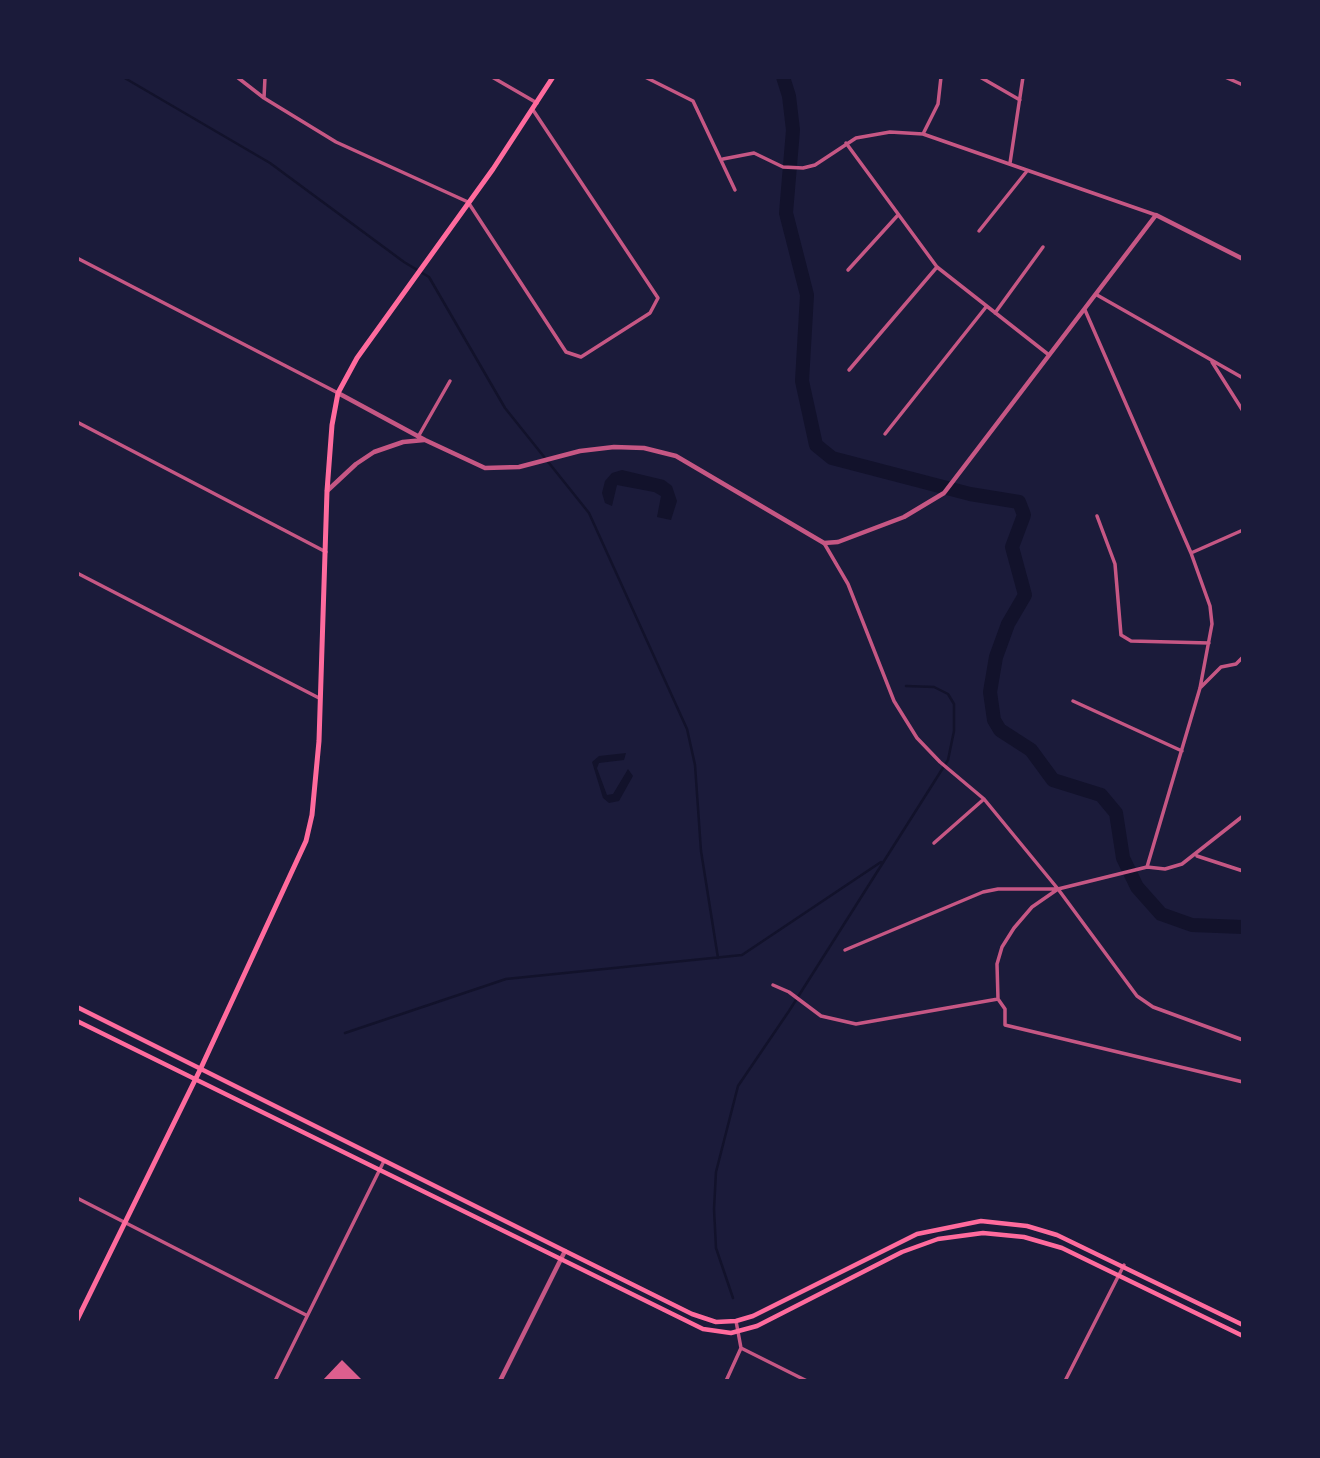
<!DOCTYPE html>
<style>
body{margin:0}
#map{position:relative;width:1320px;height:1458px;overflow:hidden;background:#1b1b3a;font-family:Lato,sans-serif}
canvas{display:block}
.frame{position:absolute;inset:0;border:79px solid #1b1b3a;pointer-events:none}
</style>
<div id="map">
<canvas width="1320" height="1458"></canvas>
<div class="frame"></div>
</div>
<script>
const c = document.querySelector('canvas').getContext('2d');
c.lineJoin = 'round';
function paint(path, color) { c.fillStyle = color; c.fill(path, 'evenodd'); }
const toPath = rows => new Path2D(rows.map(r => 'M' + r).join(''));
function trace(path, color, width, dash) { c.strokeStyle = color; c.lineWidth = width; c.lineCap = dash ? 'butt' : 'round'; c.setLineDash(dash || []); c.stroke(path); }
paint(toPath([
 [622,470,664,480,672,486,677,501,671,520,657,517,661,496,654,492,617,485,612,506,605,503,602,493,605,481,612,473],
 [626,753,624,760,599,763,597,768,607,795,613,794,628,769,633,776,619,801,609,803,603,798,592,762,599,756]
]), '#12122b');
trace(toPath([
 [123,77,270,163,404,262,429,277,505,408,589,513,687,729,695,765,701,851,718,958],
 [345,1033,506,979,742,955,881,862],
 [733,1298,716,1248,714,1209,716,1172,738,1086,789,1011,948,760,954,731,954,704,948,694,934,687,906,686]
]), '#12122b', 2.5);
trace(toPath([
 [783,77,789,96,793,130,786,213,807,295,802,381,816,445,832,458,970,494,1019,502,1024,515,1012,547,1025,595,1008,624,996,657,990,692,994,720,1000,730,1031,750,1053,780,1101,795,1116,813,1123,858,1137,887,1161,914,1192,925,1243,927]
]), '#12122b', 14);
paint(toPath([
 [342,1360,363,1381,322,1381]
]), '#dd5f8e');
trace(toPath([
 [237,77,264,98,336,142,468,202,566,352,581,357,650,313,658,298,533,110],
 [492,77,537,103],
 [645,77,693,101,735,190],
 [980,77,1020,100],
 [1225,77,1243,85],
 [264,98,265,77],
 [923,134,938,104,941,77],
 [846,143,937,267,1049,355],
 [723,159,754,153,783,167,803,168,815,165,856,138,890,132,923,134,1156,215],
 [1010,163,1023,77],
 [979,231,1027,171],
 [77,258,338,393],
 [848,270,898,215],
 [1097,295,1243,378],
 [1085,310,1191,553,1210,606,1212,624,1200,688,1147,867],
 [995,313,1043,247],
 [1212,362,1243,411],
 [849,370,937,267],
 [77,422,326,552],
 [885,434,986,307],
 [418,437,450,381],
 [1097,516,1115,564,1121,635,1131,641,1209,643],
 [824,543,848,584,894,701,917,738,940,762,984,799,1058,889,1137,996,1153,1007,1243,1040],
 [1191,553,1243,530],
 [77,573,319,698],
 [1201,687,1221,667,1236,664,1243,657],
 [1073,701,1182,751],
 [1243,816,1182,864,1165,869,1147,867,1058,889,1032,907,1014,928,1002,947,997,964,998,999,1005,1009,1005,1025,1243,1082],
 [934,843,984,799],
 [1197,856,1243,871],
 [845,950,983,892,998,889,1056,889],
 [773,985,789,992,821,1016,856,1024,998,999],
 [77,1198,306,1315],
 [741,1348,807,1381],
 [275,1381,384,1161],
 [726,1381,741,1348,736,1321],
 [1065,1381,1124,1265]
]), '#c65784', 3.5);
trace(toPath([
 [338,393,425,440,485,468,519,467,580,451,614,447,644,448,676,456,824,543,838,542,904,517,944,493,1156,215,1243,259],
 [327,491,356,464,374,452,403,442,424,440],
 [500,1381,565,1251]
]), '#c65784', 4.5);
trace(toPath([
 [77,1007,565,1251,692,1314,716,1322,736,1321,753,1316,917,1234,981,1221,1027,1226,1057,1235,1243,1325],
 [77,1021,703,1329,731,1333,757,1326,902,1252,938,1239,983,1233,1024,1237,1062,1248,1243,1336]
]), '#ff6b9d', 4.5);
trace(toPath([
 [77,1320,200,1070,306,841,312,815,319,741,327,491,332,425,338,393,357,358,493,169,553,77]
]), '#ff6b9d', 5);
</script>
